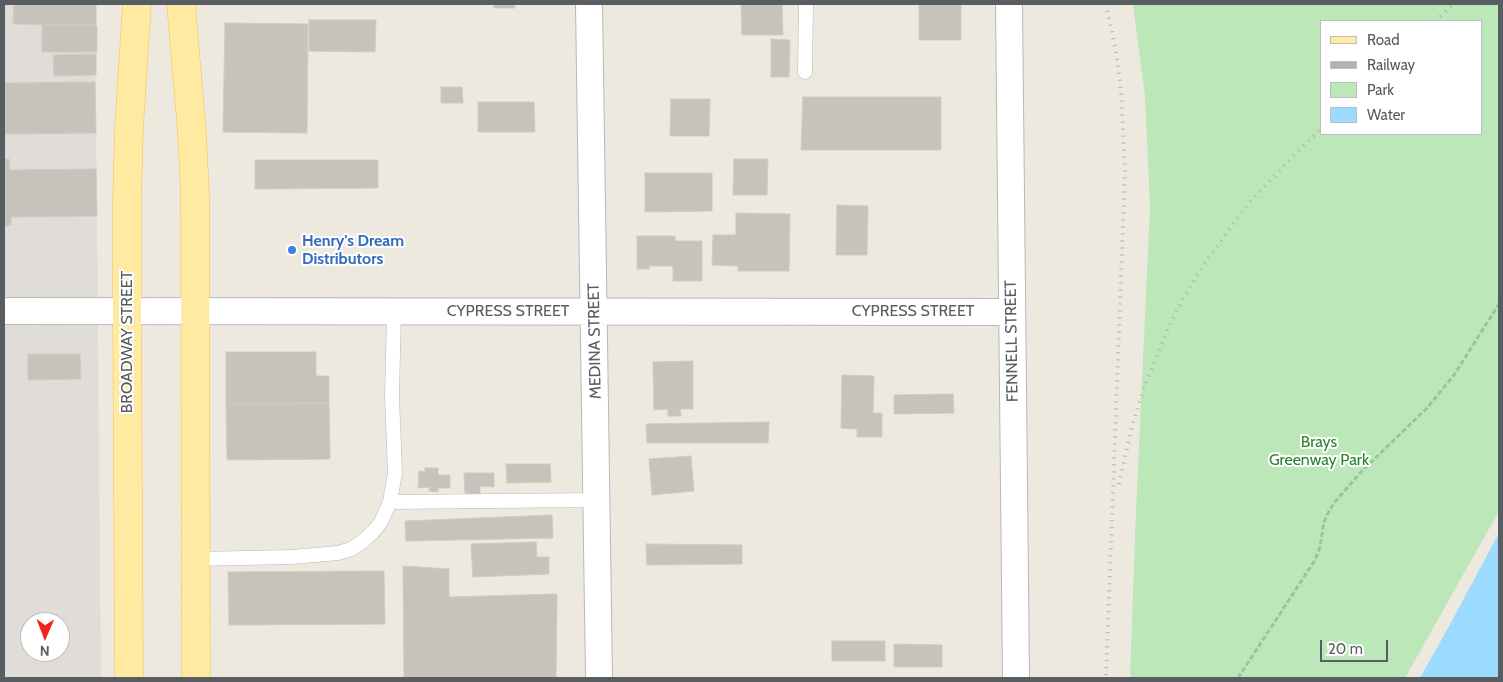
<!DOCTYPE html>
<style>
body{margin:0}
#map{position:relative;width:1503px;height:682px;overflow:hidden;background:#ede9df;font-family:Cabin,sans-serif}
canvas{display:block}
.frame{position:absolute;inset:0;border:5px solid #585d61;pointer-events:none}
.legend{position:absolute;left:1320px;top:20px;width:162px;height:115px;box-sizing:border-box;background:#fff;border:1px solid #bcbec0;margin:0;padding:6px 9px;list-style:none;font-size:15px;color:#585d61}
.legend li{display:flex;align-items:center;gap:10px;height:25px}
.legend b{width:25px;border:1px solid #bcbec0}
.north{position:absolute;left:20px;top:612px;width:50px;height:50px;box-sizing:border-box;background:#fff;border:1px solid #bcbec0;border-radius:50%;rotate:181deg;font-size:14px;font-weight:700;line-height:20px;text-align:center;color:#585d61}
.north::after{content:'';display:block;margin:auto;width:18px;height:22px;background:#f4221d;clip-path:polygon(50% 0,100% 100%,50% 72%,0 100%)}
.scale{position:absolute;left:1320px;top:640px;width:68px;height:22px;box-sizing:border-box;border:2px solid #585d61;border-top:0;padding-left:6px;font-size:15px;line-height:18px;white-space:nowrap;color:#585d61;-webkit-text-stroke:4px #fff;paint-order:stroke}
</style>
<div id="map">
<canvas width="1503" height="682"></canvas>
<div class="frame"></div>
<ul class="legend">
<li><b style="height:6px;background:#ffeaa2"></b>Road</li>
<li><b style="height:6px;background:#b1b2b2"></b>Railway</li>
<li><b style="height:14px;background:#bce7b9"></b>Park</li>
<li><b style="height:14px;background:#9ddaff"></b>Water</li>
</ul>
<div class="north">N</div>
<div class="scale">20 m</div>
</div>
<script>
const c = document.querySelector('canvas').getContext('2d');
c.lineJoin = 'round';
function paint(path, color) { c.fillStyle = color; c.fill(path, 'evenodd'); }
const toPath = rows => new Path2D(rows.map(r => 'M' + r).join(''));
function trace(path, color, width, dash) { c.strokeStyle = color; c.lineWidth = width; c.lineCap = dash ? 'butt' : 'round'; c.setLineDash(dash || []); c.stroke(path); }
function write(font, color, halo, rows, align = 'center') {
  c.font = font + ' Cabin,sans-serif'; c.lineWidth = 4; c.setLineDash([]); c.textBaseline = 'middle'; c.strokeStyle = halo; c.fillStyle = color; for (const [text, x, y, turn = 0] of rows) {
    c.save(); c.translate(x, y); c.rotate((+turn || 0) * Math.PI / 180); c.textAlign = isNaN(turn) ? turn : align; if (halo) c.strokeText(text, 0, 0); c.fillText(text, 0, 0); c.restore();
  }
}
paint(toPath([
 [4,4,95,4,101,678,4,678],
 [30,622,60,622,60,652,30,652]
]), '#e0dcd7');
paint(toPath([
 [1133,4,1499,4,1499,511,1405,678,1130,678,1136,511,1150,207,1145,96],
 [1322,21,1482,21,1482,134,1322,134]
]), '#bce7b9');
paint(toPath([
 [1499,533,1499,678,1420,678,1448,628]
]), '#9ddaff');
const building = toPath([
 [14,4,96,4,96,25,13,24,14,4],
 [494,4,515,4,515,8,494,8,494,4],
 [741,4,782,4,783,35,742,35,741,4],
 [919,4,961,4,961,40,919,40,919,4],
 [309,20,376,20,375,52,309,51,309,20],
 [225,23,308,24,307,133,223,132,225,23],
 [42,25,97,26,97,52,42,52,42,25],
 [771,39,790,40,789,77,771,77,771,39],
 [96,54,96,75,54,76,53,55,96,54],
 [95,82,96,133,4,134,4,83,95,82],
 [441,87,462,87,463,103,441,103,441,87],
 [803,97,941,97,941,150,801,150,803,97],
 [671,99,710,99,709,136,670,136,671,99],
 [478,102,534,102,535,132,478,132,478,102],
 [4,159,9,159,10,170,96,169,97,216,11,217,11,225,4,226,4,159],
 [734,159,768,159,767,195,733,195,734,159],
 [255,160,378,160,378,188,255,189,255,160],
 [645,173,712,173,712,211,645,212,645,173],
 [837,205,868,206,867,255,836,255,837,205],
 [736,213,790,214,789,271,738,271,738,266,712,265,713,235,736,235,736,213],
 [637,236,675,236,675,241,702,241,702,281,673,281,673,266,649,266,649,269,637,269,637,236],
 [226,352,316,352,316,376,329,376,329,403,226,404,226,352],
 [28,354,80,354,81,379,28,380,28,354],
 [693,361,693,409,680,409,681,416,668,416,668,409,654,410,653,362,693,361],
 [842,375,874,376,873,413,882,413,882,437,857,437,857,429,841,428,842,375],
 [953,394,954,413,894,414,894,395,953,394],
 [329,403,330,459,227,460,226,404,329,403],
 [769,422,768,443,647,443,646,424,769,422],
 [691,456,694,491,652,495,649,459,691,456],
 [506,464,550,464,551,482,507,483,506,464],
 [425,468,438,468,438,475,450,475,450,488,438,488,438,492,429,491,429,487,418,488,419,471,425,472,425,468],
 [464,473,494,473,494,487,480,486,480,494,465,493,464,473],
 [552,515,553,538,406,541,405,521,552,515],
 [536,542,537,557,549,557,549,574,473,577,471,544,536,542],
 [646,544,742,545,742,564,647,565,646,544],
 [403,566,449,569,449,597,557,594,556,678,404,678,403,566],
 [384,571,385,624,229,625,228,572,384,571],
 [832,641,885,641,885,661,832,661,832,641],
 [894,644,942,645,942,667,894,667,894,644]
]);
paint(building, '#c7c3bc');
trace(building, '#d1cabd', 1);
const lane = toPath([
 [805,72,806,4],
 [390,502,597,500],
 [196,559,292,557,338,553,351,549,362,542,373,532,381,522,390,502,395,473,392,396,394,311]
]);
const street = toPath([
 [589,4,599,678],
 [1009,4,1016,678],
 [4,311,1011,312]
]);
const primary = toPath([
 [181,4,192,133,195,195,196,678],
 [129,678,127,312,127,199,129,128,137,4]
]);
trace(lane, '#b5b8bd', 15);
trace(street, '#b5b8bd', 28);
trace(primary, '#fabf4a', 29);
trace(toPath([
 [1238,678,1315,560,1320,547,1324,522,1328,513,1334,503,1360,473,1427,408,1441,391,1454,375,1499,304]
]), '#92c89e', 3, [5, 2.5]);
trace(lane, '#fff', 14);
trace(street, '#fff', 26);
trace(primary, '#ffeaa2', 28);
trace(toPath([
 [1106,4,1116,52,1121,90,1125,171,1106,678],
 [1435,21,1454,4],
 [1119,484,1132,426,1144,388,1169,326,1183,299,1202,267,1248,204,1295,154,1322,128]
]), '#b1b2b2', 4, [1, 6]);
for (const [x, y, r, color] of [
 [292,250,5,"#3f7fe0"]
]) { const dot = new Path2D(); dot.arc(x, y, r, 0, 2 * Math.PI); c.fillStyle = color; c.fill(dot); trace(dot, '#fff', 2); }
write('bold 16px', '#366cbe', '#fff', [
 ["Henry's Dream",302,241],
 ["Distributors",302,259]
], 'left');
write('16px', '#585d61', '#fff', [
 ["CYPRESS STREET",508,311],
 ["CYPRESS STREET",913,311],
 ["MEDINA STREET",595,341,-91],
 ["FENNELL STREET",1012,341,-91],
 ["BROADWAY STREET",127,342,-90]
]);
write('16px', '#2e832e', '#fff', [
 ["Brays",1319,442],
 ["Greenway Park",1319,460]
]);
</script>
